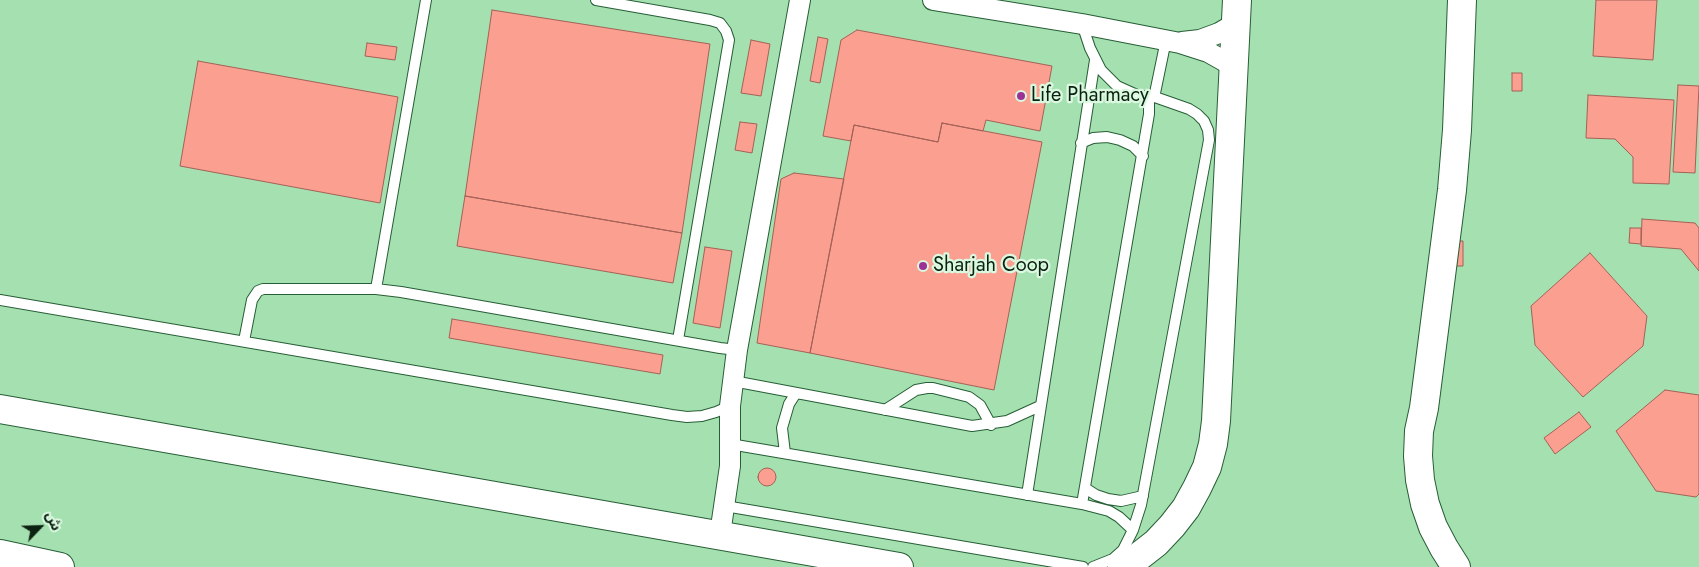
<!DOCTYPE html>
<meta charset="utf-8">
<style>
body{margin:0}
#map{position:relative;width:1699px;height:567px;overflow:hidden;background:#a5e0b0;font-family:Jost,"Noto Sans Arabic",sans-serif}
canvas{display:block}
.north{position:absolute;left:15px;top:502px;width:50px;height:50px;-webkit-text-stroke:4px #dbf9e0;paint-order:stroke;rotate:66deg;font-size:14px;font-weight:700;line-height:20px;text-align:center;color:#0b2210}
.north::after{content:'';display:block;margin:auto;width:18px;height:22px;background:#0b2210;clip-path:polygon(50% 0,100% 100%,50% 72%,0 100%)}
</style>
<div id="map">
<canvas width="1699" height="567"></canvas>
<div class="north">ش</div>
</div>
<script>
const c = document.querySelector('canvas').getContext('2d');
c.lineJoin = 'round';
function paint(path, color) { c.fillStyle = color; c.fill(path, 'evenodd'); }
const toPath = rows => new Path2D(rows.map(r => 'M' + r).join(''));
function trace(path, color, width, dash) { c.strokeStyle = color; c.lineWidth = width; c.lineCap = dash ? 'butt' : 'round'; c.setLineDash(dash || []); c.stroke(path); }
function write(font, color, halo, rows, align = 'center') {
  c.font = font + ' Jost,sans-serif'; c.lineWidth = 4.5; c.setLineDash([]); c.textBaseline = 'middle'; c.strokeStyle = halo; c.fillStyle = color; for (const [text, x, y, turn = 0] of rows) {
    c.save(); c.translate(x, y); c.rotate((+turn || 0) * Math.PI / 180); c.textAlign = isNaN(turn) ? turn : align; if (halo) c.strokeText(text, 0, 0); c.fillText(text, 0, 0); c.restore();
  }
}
const building = toPath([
 [1596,0,1657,0,1653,60,1593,56,1596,0],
 [492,10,710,44,682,233,465,196,492,10],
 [857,30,1052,66,1040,131,986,120,983,131,942,123,938,142,854,125,851,141,823,136,841,40,857,30],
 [818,37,828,39,820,83,810,81,818,37],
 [751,40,770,44,761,96,741,93,751,40],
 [367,43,397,47,395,60,365,56,367,43],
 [198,61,398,97,380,203,180,166,198,61],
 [1512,73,1522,73,1522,91,1512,91,1512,73],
 [1678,85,1699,86,1695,173,1673,172,1678,85],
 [1588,95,1674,100,1669,184,1633,183,1633,157,1615,139,1586,138,1588,95],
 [740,122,757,124,752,153,735,150,740,122],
 [942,123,1042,142,994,390,810,353,854,125,938,142,942,123],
 [794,173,844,179,810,353,757,343,781,179,794,173],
 [465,196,682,233,673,283,457,246,465,196],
 [1642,219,1695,223,1699,228,1699,271,1681,249,1641,246,1642,219],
 [1630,228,1641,228,1641,244,1629,243,1630,228],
 [1450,241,1463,241,1463,266,1451,266,1450,241],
 [705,247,732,251,720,328,693,323,705,247],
 [1590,253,1647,316,1643,346,1583,397,1535,345,1531,306,1590,253],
 [452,319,663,355,660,374,449,338,452,319],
 [1665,390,1699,395,1699,494,1696,497,1656,491,1616,431,1665,390],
 [1579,412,1591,427,1555,454,1544,438,1579,412],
 '758 477a9 9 0 1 1 18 0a9 9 0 1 1-18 0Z'
]);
paint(building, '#fb9f90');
trace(building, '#a46156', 1);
const lane = toPath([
 [596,0,710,20,720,23,726,31,729,40,678,340],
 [1082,24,1090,48,1101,70,1117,86,1137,95,1149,97,1155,93,1166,40],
 [1081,143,1093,138,1107,137,1120,140,1133,146,1143,156],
 [376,289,426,0],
 [0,300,672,415,687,417,702,416,716,412,730,406],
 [244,341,252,300,258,291,263,289,376,289,401,292,720,348,737,350],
 [733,381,972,426,1007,421,1040,406],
 [885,410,916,390,927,388,933,388,969,397,980,405,991,425],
 [730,444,1082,504,1109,511,1119,517,1133,530],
 [785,453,782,428,789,404,796,393],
 [1085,488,1096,495,1108,499,1121,501,1143,496],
 [1027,495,1095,60],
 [1082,504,1149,114,1149,97],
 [725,506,1083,567],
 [1093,567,1113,559,1123,550,1133,530,1141,505,1209,140,1208,130,1204,121,1197,114,1189,109,1152,96]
]);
const street = toPath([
 [933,0,1082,24,1180,43,1208,52,1233,66],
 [1182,42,1200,40,1219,33,1236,23],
 [720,534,730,466,730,406,737,350,800,0]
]);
const secondary = toPath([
 [0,409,899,567],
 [0,554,60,567],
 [1122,567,1138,557,1156,543,1172,526,1186,508,1197,488,1207,467,1213,444,1216,421,1237,0],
 [1456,567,1444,548,1433,527,1425,504,1420,480,1418,456,1419,431,1424,408,1452,190,1457,130,1462,0]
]);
trace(lane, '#265e35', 12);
trace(street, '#265e35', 22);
trace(secondary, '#265e35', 30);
trace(lane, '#fff', 10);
trace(street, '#fff', 20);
trace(secondary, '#fff', 28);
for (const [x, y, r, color] of [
 [1021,96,5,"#9b3396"],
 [923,266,5,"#9b3396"]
]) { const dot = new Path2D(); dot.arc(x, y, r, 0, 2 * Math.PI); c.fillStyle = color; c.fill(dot); trace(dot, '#dbf9e0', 2); }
write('20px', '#0b2210', '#dbf9e0', [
 ["Life Pharmacy",1031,96],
 ["Sharjah Coop",933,266]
], 'left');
</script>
